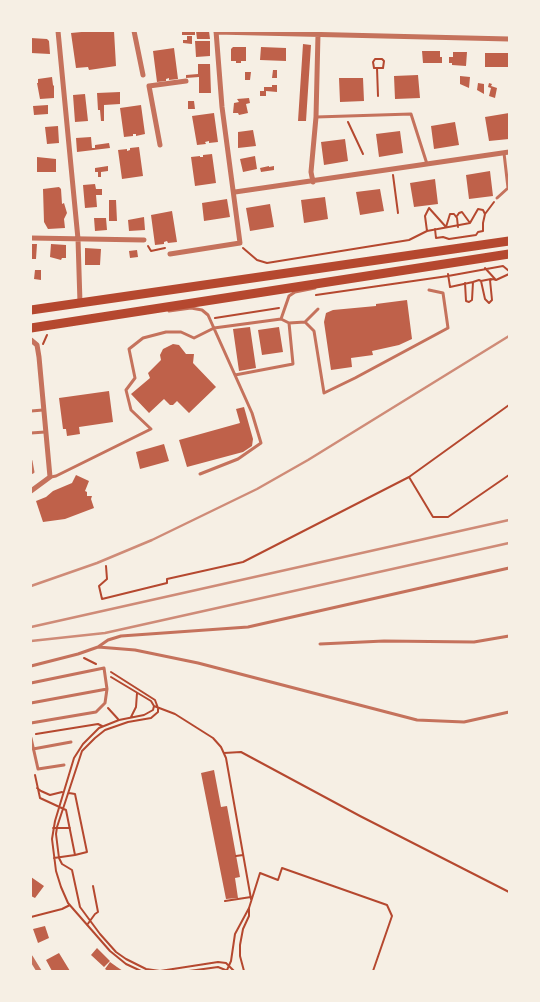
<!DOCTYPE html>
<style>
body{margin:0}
#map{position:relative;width:540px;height:1002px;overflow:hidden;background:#f6efe4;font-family:"Varela Round",sans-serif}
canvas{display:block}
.frame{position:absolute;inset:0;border:32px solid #f6efe4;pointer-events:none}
</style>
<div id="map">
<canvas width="540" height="1002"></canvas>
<div class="frame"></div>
</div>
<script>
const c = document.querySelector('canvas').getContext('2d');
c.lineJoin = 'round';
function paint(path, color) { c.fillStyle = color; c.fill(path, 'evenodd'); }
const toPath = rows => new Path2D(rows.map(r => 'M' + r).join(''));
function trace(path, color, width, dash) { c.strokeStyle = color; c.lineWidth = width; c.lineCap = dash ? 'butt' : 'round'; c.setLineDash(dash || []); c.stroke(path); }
paint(toPath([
 [92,31,114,31,116,66,89,70,88,67,76,68,71,33],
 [182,31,195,31,195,35,182,35],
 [196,31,209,31,210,39,197,39],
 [187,36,192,36,192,44,183,43,183,40,187,40],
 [31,38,47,39,49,41,50,54,31,53],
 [195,41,210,41,210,56,196,57],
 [303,44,311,45,306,121,298,121],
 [233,47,246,47,246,61,241,61,241,63,236,63,236,61,231,61,231,49],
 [261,47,286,48,286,61,260,60],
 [174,48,178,79,169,80,169,78,166,79,166,81,157,82,153,51],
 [422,51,440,51,440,57,442,57,442,63,423,63],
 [453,52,467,52,466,66,452,65,452,63,449,63,449,57,453,57],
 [485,53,509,53,509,67,485,67],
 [198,64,210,64,211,93,199,93,199,77,186,78,186,75,198,74],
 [273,70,277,70,277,78,272,78],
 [245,72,251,72,250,80,245,80],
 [418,75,420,98,395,99,394,76],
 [460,76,470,77,469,88,460,84],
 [52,77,53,85,54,86,54,98,40,99,37,83,38,83,38,79],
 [339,78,363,78,364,101,340,102],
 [478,83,484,84,484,94,477,90],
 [489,83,492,84,491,86,497,88,495,98,489,96,491,88,488,87],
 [272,85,277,85,277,92,266,91,266,96,260,96,260,91,264,91,264,87,272,87],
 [120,92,120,104,104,105,104,121,101,121,100,110,98,110,97,93],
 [85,94,88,121,75,122,73,95],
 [249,98,250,103,246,104,248,113,239,115,238,113,233,113,234,103,239,102,237,99],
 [188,101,194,101,195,109,188,109],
 [48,105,48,114,34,115,33,106],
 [141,105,145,134,136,136,136,134,133,134,133,136,124,137,120,108],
 [214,113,218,142,209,143,209,141,205,142,206,144,197,145,192,116],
 [509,113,509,139,489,141,485,117],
 [455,122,459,145,434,149,431,126],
 [58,126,59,143,47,144,45,127],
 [253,130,256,146,238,148,238,132],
 [400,131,403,153,379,157,376,134],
 [91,137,92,148,95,148,95,145,109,143,110,148,77,152,76,138],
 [345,139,348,161,324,165,321,142],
 [139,147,143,176,122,179,118,150,127,149,127,151,130,150,130,148],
 [212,154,216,183,195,186,191,157,200,156,200,157,203,157,203,155],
 [255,156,257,169,243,172,240,159],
 [37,157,56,159,56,172,37,172],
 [108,166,108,171,101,172,101,177,98,177,98,172,95,172,95,168],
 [269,166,269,167,274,166,274,170,261,172,260,168],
 [490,171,493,196,469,199,466,175],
 [435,179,438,204,414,207,410,183],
 [95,184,96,189,102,189,102,195,96,195,97,207,85,208,83,185],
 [59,187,61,189,62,204,64,203,67,213,64,219,65,228,48,229,44,222,43,189],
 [380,189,384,211,360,215,356,192],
 [325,197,328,219,304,223,301,200],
 [227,199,230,217,204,221,202,203],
 [109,200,116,200,117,221,109,221],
 [270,204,274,227,250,231,246,208],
 [172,211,177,242,168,243,167,241,164,242,164,244,155,245,151,215],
 [144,217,145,230,129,231,128,220],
 [94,218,106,218,107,230,95,231],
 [31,244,37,244,36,259,31,259],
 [51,244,66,245,66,258,62,258,61,260,50,257],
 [85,248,101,249,100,265,85,265],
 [137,250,138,257,130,258,129,251],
 [35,270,41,270,41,280,34,279],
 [407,300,412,339,399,345,372,351,373,355,351,358,352,367,331,370,324,322,326,313,333,310,376,306,376,304],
 [250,327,256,368,239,371,233,329],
 [279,327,283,352,262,355,258,330],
 [173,344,179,345,186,354,194,354,193,363,216,387,189,413,177,401,173,405,170,405,164,399,149,413,131,394,150,378,148,373,161,360,160,355,163,349],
 [109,391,113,422,79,427,80,434,67,436,66,429,63,429,59,398],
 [244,407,253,439,252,446,243,452,187,467,179,440,240,423,236,409],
 [164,444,169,461,140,469,136,452],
 [76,475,89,481,85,491,87,492,87,496,92,496,91,499,94,508,65,519,43,522,36,501,46,497,53,491,72,483],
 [214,770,221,807,227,806,240,877,235,878,238,898,226,899,201,773],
 [31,877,44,886,35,898,31,896],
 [45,926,49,938,38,943,33,929],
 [97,948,110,961,104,967,91,955],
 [59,953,70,971,52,971,46,960],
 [110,962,117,967,123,971,108,971,105,969]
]), '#bf614a');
trace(toPath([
 [377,68,374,68,373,62,375,59,382,59,384,61,383,68,377,68,378,96],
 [348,122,363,154],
 [393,175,398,213],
 [457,216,459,213,462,212,470,223,478,209,483,210,485,214],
 [435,229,436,238,443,237,449,239,476,235,478,232,483,231,483,223,485,214,494,202],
 [427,231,470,223],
 [148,246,151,251,165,248],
 [243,248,257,260,267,263,409,240,427,231,425,216,429,208,446,227,450,214,454,214,457,218,458,227],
 [485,268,495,279],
 [448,274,450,287,473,282],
 [481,281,491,279],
 [465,283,466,301,469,302,472,300,473,282,479,280,481,281,485,299,489,303,492,300,490,280,493,279,496,280,509,274],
 [316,295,448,276,503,266,509,271],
 [215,318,279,308],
 [43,344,47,335],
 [409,477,433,517,448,517,509,475],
 [106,566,107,579,99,586,102,599,167,583,167,579,243,562,409,477,509,405],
 [84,658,96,664],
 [111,672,155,700,158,708,158,712,151,718,128,722,105,730,95,738,82,751,57,827,56,834,59,858,62,864,72,870,80,907,100,934,116,952,126,959,146,969,160,971],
 [111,677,151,701,154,706,153,710,144,715,119,720,99,728,83,744,74,758,55,821,52,839,56,871,61,887,68,903,110,951,126,964,141,971],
 [154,706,175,714,213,738,221,747,226,758,251,899],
 [108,708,118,719],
 [131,717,136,707,137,693],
 [36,734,98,724,102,726],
 [224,753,241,752,360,816,509,892],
 [35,775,40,798,66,810,75,855,54,858],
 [37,788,41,791,50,795,62,792],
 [69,793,75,794,87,852,75,855],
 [53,828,70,828],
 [236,856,243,855],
 [225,901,251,897],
 [31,917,62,909,70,905],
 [87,925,95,914,98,912,93,886],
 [227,970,231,961,235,934,249,908,260,873,278,880,282,868,387,905,392,916,373,971],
 [160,971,218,962,226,963,234,971],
 [189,971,218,967,228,971],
 [244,971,240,956,240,945,243,929,249,916,249,908]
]), '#b5482f', 2);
trace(toPath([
 [316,117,411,114,427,164],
 [497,198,508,188,504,153],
 [169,311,191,308,202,310,208,315,252,413,261,443,238,459,200,474],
 [281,319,289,296,295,292,315,288],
 [305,322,314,331,324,393,355,378,448,328,443,293,429,290],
 [289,323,305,322,318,309],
 [31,411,43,410],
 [31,433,45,432],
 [31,461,33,472,31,473],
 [51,477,56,476,151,429,131,410,126,390,135,378,129,349,143,338,166,332,181,332,194,338,214,328,281,319,289,323,293,364,235,375],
 [320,644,384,641,474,642,509,636],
 [98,647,135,650,198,663,417,720,464,722,509,712],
 [31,666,78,654,98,647,108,640,121,636,248,627,509,568],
 [31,683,104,668,107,689,31,703],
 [31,723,96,712,105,703,107,689],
 [31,738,38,769,64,765],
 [33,749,71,742]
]), '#c5725c', 3);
trace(toPath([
 [58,31,78,239,80,303],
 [134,31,143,75],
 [216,32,509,39],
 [160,145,149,86,186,81],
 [313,182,311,172,316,117,318,34],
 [235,192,509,152],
 [31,238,144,240],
 [170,254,240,243,222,107,216,31],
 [31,340,37,345,39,357,50,477,31,491],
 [31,958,39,971]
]), '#c5725c', 5);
trace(toPath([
 [31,310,509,241],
 [31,328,509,254]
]), '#b5482f', 9);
trace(toPath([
 [31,586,97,563,152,540,257,489,308,460,509,336],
 [31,627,509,520],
 [31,641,105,633,509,543]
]), '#cf8b77', 2.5);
</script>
